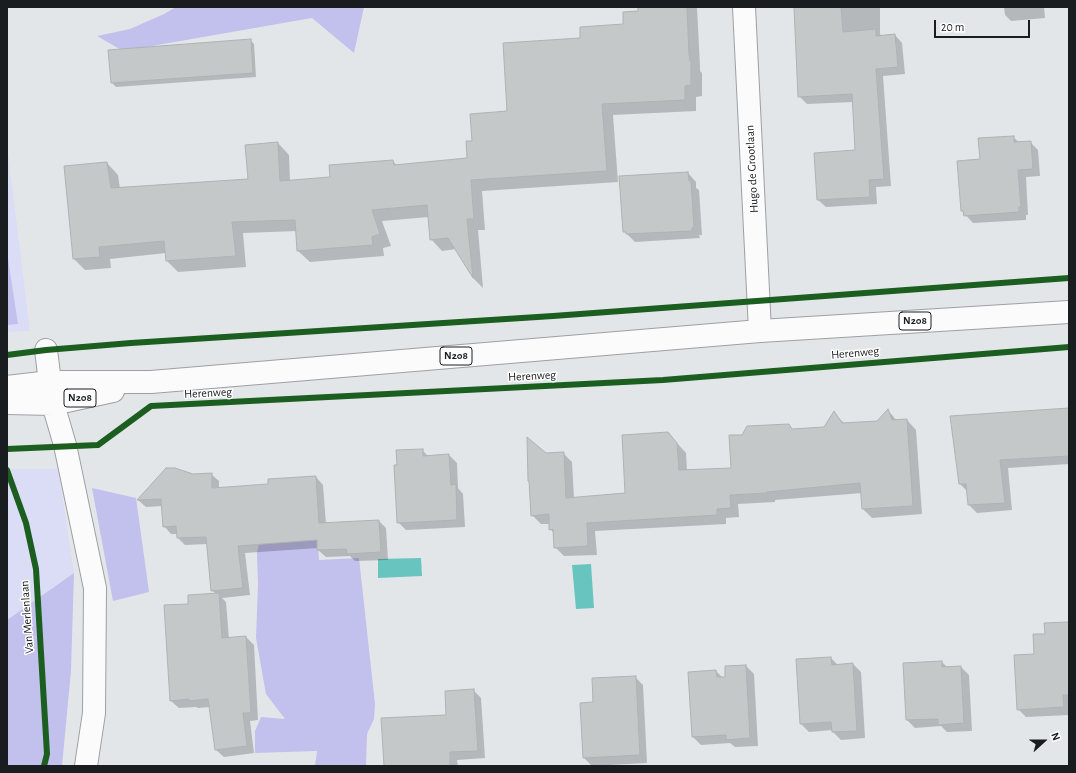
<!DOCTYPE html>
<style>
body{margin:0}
#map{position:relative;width:1076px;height:773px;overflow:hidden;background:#e3e6e9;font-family:"Alegreya Sans",sans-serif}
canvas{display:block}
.frame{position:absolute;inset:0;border:8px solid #1a1d1f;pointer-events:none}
.north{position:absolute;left:1024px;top:721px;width:40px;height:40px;-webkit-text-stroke:3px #fff;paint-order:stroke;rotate:69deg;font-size:11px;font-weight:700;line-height:16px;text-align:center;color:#1a1d1f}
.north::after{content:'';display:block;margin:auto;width:14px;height:18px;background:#1a1d1f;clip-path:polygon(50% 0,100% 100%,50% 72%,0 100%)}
.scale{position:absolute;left:934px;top:20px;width:96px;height:18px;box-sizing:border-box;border:2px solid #1a1d1f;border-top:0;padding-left:5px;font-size:12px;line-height:14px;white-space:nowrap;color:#1a1d1f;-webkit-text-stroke:3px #fff;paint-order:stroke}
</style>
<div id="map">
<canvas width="1076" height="773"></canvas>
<div class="frame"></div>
<div class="north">N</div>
<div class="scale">20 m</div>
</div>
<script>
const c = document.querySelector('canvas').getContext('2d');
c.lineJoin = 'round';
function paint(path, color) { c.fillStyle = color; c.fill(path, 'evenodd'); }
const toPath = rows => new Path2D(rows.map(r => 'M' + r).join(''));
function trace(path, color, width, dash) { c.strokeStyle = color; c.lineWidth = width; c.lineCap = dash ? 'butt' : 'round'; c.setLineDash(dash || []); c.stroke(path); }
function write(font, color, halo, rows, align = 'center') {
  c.font = font + ' "Alegreya Sans",sans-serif'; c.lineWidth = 3; c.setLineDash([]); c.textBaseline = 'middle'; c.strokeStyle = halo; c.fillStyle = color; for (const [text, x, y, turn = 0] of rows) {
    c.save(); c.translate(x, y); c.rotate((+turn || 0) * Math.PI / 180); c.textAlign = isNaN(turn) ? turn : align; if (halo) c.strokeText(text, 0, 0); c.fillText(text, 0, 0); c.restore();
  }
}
paint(toPath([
 [7,145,30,331,7,332],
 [7,469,58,469,74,573,7,620]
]), '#dbdcf5');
paint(toPath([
 [176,7,364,7,354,53,312,18,123,51,97,36,130,29,164,14],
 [7,252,18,324,7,325],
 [92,488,136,498,149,592,113,601],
 [316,515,319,560,359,558,375,704,374,719,367,734,366,766,315,766,317,751,255,753,255,731,261,717,285,719,266,694,256,638,258,584,257,553,261,533],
 [74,573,71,671,62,766,7,766,7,620]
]), '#c2c0ec');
paint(toPath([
 [421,558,422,576,378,578,378,559],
 [591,564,594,608,576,609,572,565]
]), '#68c4bf');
paint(toPath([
 [639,7,697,7,700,66,700,71,702,73,702,96,696,97,696,111,613,115,618,182,482,191,485,230,478,230,483,288,473,278,456,249,442,251,431,239,429,217,382,221,391,246,383,248,384,256,310,262,298,251,297,231,243,233,246,267,178,272,167,261,166,253,110,259,111,268,85,270,74,259,107,163,118,175,120,189,249,180,278,143,289,155,290,181,331,178,393,161,397,166,468,159,473,141,508,112,581,39,624,25,639,12],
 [795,7,880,7,880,34,882,36,895,35,902,43,905,74,883,76,891,186,876,187,877,204,826,207,818,200,856,151,853,102,807,104,799,96],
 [1004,7,1044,7,1045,18,1011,21,1005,15],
 [250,40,254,44,256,77,116,87,112,83],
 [1013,137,1020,143,1030,142,1038,150,1040,176,1026,177,1028,215,1026,215,1026,220,973,223,962,211,981,160],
 [688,173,696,182,696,188,699,190,702,235,699,235,700,238,635,242,624,231],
 [1069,409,1069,464,1008,468,1012,510,977,513,969,505,968,492,960,484],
 [888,410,897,421,907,420,916,430,922,514,872,518,863,509,862,493,775,500,775,502,738,504,739,517,726,518,726,524,595,531,597,555,564,556,555,547,554,533,550,529,550,524,541,524,532,515,545,454,563,453,572,462,574,498,626,494,668,433,686,453,687,471,732,469,793,430,825,428,834,413,845,424,878,422],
 [422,450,429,457,449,455,457,463,458,488,463,494,465,527,406,530,398,522],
 [166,469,193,475,211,474,219,481,219,489,269,485,316,477,323,485,326,524,379,521,386,528,388,560,355,561,350,556,326,557,318,550,318,548,245,553,250,595,222,598,226,602,229,639,246,637,254,645,258,720,250,721,254,753,224,757,216,750,210,707,198,708,196,707,179,708,171,701,216,594,212,590,207,544,185,545,178,538,177,534,171,534,164,526,162,506,146,507,138,500],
 [1069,623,1069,715,1026,717,1018,709,1046,634],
 [831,658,838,665,853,664,861,672,865,738,841,740,833,732,833,730,809,732,801,724],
 [942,662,948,668,961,667,969,675,972,731,947,732,941,726,915,728,907,720,904,664],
 [746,666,754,674,758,746,735,747,730,743,701,745,693,737,716,671,723,678,726,678],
 [635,677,643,685,647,763,592,766,584,758,594,703],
 [473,690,481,698,485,758,457,760,458,766,385,766,447,716]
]), '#0003');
const building = toPath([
 [638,7,687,7,689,54,690,61,691,61,691,85,685,86,685,100,602,104,607,171,471,180,474,219,467,219,473,278,448,238,430,240,427,205,372,210,380,234,372,237,373,245,297,251,295,220,232,222,236,256,166,261,164,241,99,247,100,257,73,259,64,166,107,162,111,188,248,179,245,145,278,142,280,181,330,177,329,165,393,160,394,165,467,158,466,141,472,141,470,114,507,111,503,43,580,38,580,27,623,24,623,12,638,11,638,7],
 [794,7,841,7,843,32,876,29,876,36,895,34,898,67,876,69,884,179,869,180,870,197,817,200,814,153,855,150,852,94,798,97,794,7],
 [251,39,253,73,111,83,108,50,251,39],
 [1014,136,1014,142,1031,141,1033,169,1018,170,1021,207,1019,207,1019,212,964,216,963,211,961,211,957,161,980,159,978,138,1014,136],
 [688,172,689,181,691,181,694,227,692,228,692,231,626,234,626,232,623,232,619,176,688,172],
 [1069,408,1069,456,1000,460,1005,503,968,505,966,484,959,484,950,416,1069,408],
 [888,409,892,420,907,419,913,506,862,509,860,483,767,492,767,493,730,495,731,508,717,509,717,515,587,523,588,546,554,548,553,529,549,530,549,514,531,516,529,481,528,481,527,437,546,453,564,452,566,498,625,493,622,435,668,432,677,443,679,470,731,468,729,435,742,435,747,426,789,424,792,429,824,427,834,411,842,423,877,421,888,409],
 [423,449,423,456,449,454,451,485,456,484,457,520,397,523,394,465,397,465,396,450,423,449],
 [166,468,175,468,193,474,212,473,212,488,268,484,268,479,316,476,319,523,379,520,381,552,347,554,346,549,317,550,317,540,238,546,243,588,211,591,206,537,177,538,176,526,163,527,161,499,137,500,166,468],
 [219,593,222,638,246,636,251,713,243,713,247,746,215,750,208,699,189,701,189,699,170,701,164,605,188,604,188,595,219,593],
 [1069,622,1069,695,1063,695,1064,707,1017,710,1014,655,1034,654,1033,634,1045,634,1044,623,1069,622],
 [831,657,832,665,853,663,857,731,832,732,831,722,800,724,796,659,831,657],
 [942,661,942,667,961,666,964,723,938,725,938,719,906,720,903,663,942,661],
 [746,665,750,738,726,740,726,735,692,737,688,672,716,670,717,677,725,677,725,666,746,665],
 [636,676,640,755,583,758,580,703,593,702,592,678,636,676],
 [474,689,478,751,450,752,450,766,384,766,381,718,446,715,445,691,474,689]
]);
paint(building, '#c5c8c9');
trace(building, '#afb2b4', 1);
const minor = toPath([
 [744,7,760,331],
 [46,350,50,382]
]);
const major = toPath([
 [50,382,53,404,65,445,95,588,94,713,86,766],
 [7,387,50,382,151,382,760,331,1069,312],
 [7,403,53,404,113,391]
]);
trace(minor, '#9da0a2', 24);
trace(major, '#9da0a2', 24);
trace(minor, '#fbfbfc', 22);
trace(major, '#fbfbfc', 22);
trace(toPath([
 [7,355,46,350,131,343,553,316,1069,278],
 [7,449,98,445,151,406,663,380,1069,347],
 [7,470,26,523,36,569,47,754,44,766]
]), '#1b5e20', 6);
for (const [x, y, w] of [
 [915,321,32],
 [456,356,32],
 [80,398,32]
]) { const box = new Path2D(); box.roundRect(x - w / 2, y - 9, w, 18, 3); c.fillStyle = '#fff'; c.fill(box); trace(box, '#1a1d1f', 1); }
write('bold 11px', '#1a1d1f', null, [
 ["N208",915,321],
 ["N208",456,356],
 ["N208",80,398]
]);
write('12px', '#1a1d1f', '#fff', [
 ["Hugo de Grootlaan",752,169,-93],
 ["Herenweg",855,353,-5],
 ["Herenweg",532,376,-3],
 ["Herenweg",208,393,-3],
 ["Van Merlenlaan",27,617,-94]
]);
</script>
